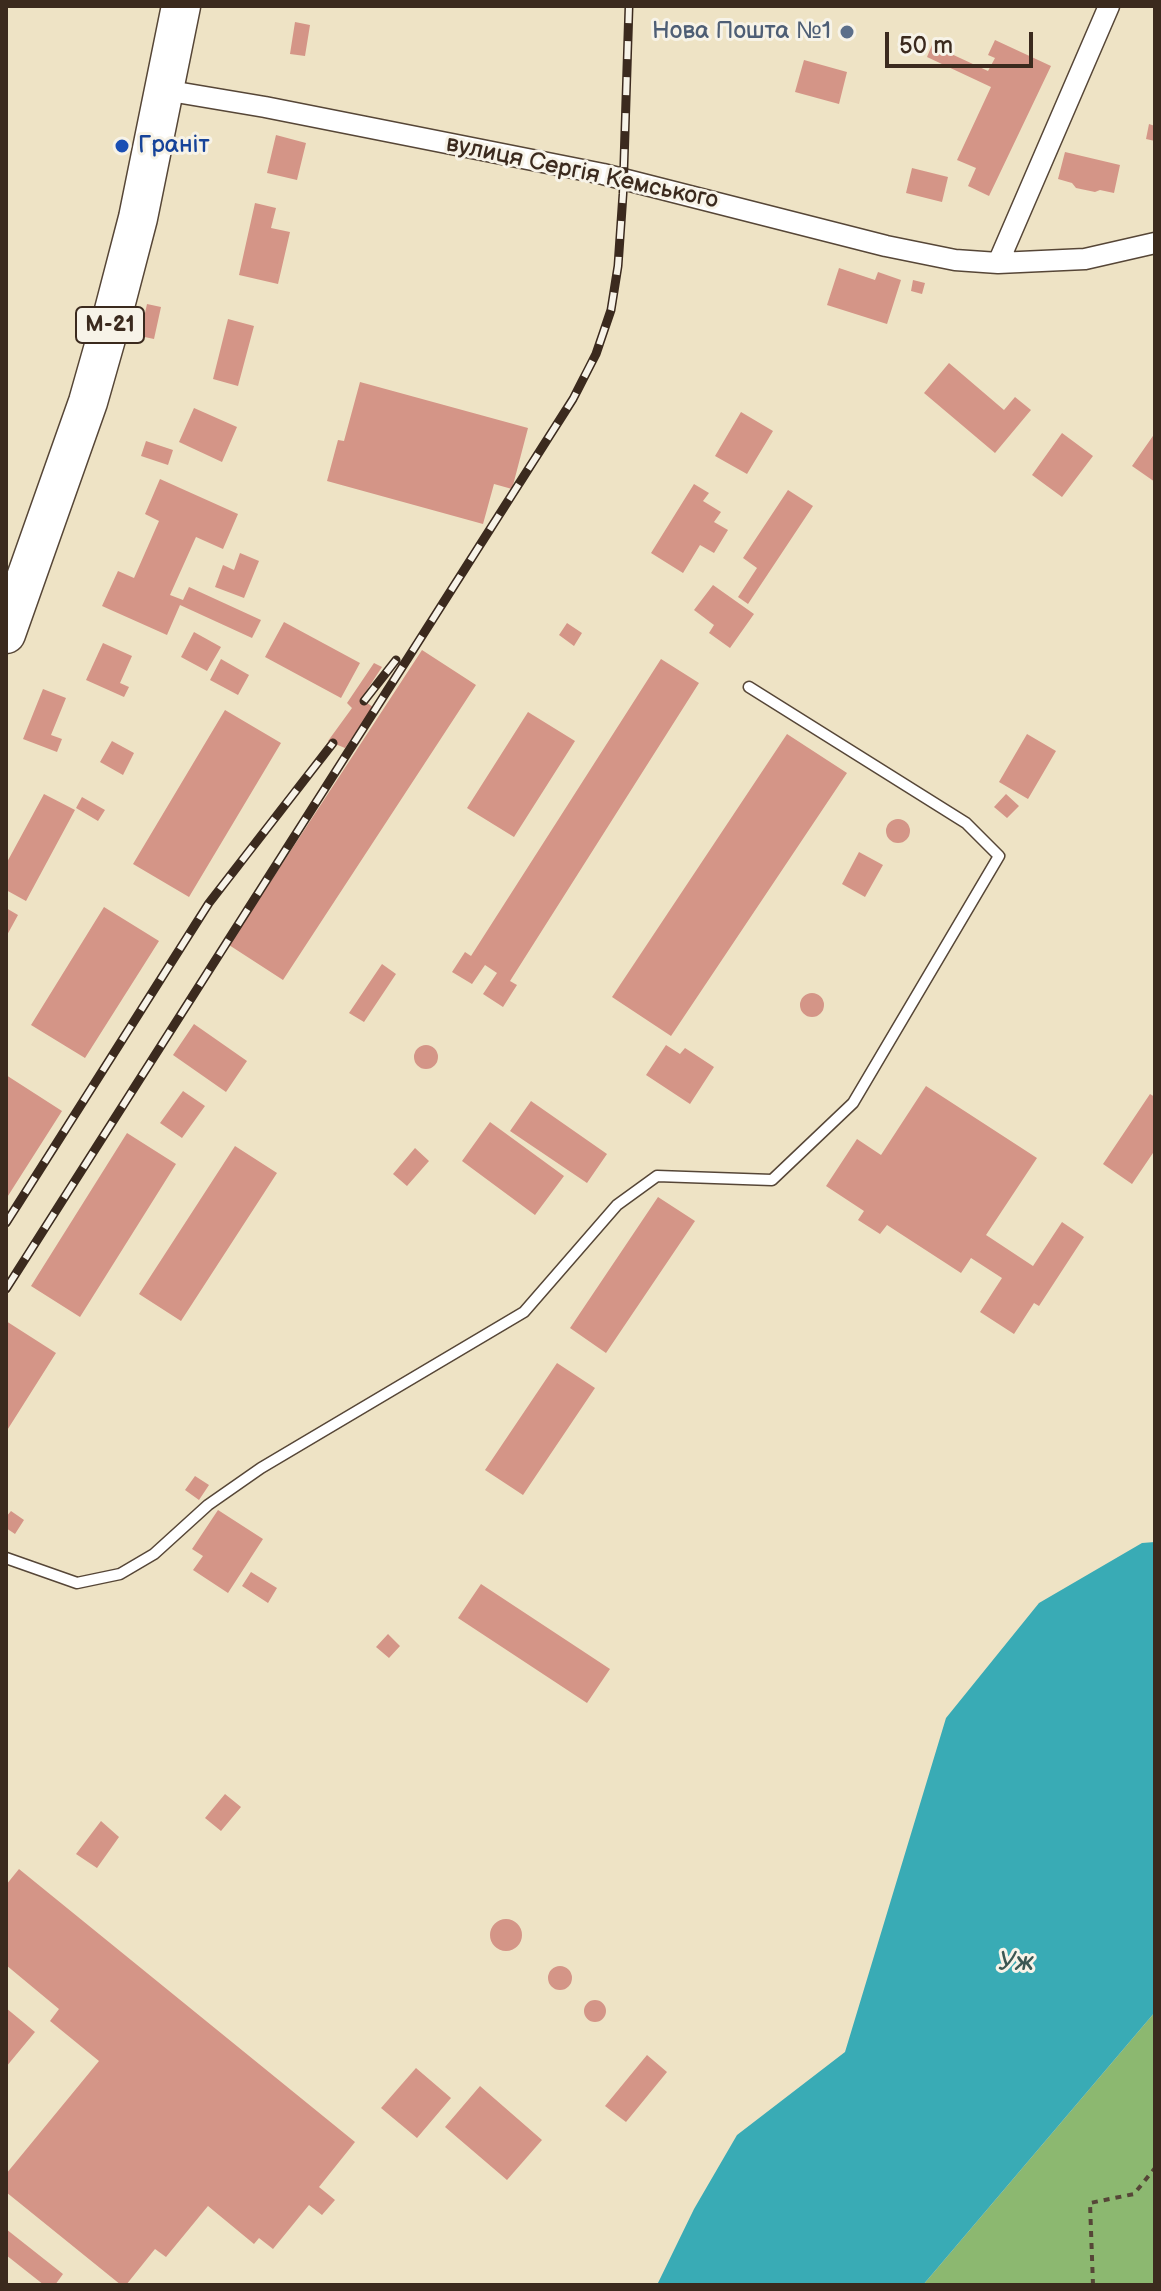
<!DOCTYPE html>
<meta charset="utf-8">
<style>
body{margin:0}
#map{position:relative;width:1161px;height:2291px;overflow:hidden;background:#eee3c5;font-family:"Balsamiq Sans",sans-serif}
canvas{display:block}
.frame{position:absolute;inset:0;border:8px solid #3b2a1e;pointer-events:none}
.scale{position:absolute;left:885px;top:32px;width:148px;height:36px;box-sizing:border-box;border:4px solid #3b2a1e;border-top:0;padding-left:10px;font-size:24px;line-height:28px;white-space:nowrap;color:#3b2a1e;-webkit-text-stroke:6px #f7f3e8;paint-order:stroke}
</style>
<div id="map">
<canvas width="1161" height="2291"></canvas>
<div class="frame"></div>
<div class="scale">50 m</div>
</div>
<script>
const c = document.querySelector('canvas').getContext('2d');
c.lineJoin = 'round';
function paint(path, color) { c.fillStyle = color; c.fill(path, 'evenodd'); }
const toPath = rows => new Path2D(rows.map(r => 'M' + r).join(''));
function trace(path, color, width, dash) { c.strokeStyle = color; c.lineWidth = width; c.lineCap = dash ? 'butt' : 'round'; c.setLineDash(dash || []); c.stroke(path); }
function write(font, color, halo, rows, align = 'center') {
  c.font = font + ' "Balsamiq Sans",sans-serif'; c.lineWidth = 6; c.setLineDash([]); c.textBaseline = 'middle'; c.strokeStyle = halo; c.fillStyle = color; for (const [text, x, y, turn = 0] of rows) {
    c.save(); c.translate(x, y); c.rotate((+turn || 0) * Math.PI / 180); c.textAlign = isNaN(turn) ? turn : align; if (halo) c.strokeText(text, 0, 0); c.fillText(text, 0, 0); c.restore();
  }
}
paint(toPath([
 [1155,2012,1155,2285,923,2285]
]), '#8cb870');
paint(toPath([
 [1155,1542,1155,2012,923,2285,657,2285,694,2209,737,2135,845,2052,946,1718,1039,1603,1142,1543]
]), '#39abb5');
paint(toPath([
 [295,22,310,25,305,56,290,54],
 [995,40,1051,66,989,196,968,186,976,168,957,160,991,87,927,57,932,45,988,71,995,58,988,55],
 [804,60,847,72,839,104,795,92],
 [1149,124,1155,126,1155,141,1146,139],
 [276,135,306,143,297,180,267,173],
 [1065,152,1120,165,1114,193,1100,190,1095,192,1076,188,1072,183,1058,179],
 [912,168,948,177,942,202,906,193],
 [255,203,276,208,271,228,290,232,278,284,239,275],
 [839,268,875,280,878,272,901,280,887,324,827,305],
 [913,280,925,283,922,294,911,291],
 [147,304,161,307,154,339,140,336],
 [228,319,254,326,238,386,213,379],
 [949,363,1004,410,1015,397,1031,410,995,453,924,393],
 [360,382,528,428,512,489,494,484,483,524,327,481,338,440,344,441],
 [194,408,237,427,222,462,179,442],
 [741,412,773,431,747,474,715,456],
 [1062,433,1093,456,1062,497,1032,475],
 [1155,433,1155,482,1132,466],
 [146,441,173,450,168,465,141,456],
 [160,479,238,514,223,549,196,537,170,595,183,600,189,587,261,620,252,638,180,605,167,635,102,606,118,571,134,578,159,521,145,514],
 [694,484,709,493,703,501,721,512,714,522,728,530,714,553,700,545,683,573,651,553],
 [788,490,813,506,748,604,738,597,757,568,743,558],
 [240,553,259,561,244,598,215,587,223,565,234,570],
 [713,585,754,614,730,648,709,633,714,625,694,610],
 [284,622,360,663,341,698,265,657],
 [567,623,582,633,574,646,559,635],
 [194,632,221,647,207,671,181,657],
 [103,643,132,656,120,683,129,687,124,697,86,680],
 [422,650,476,685,283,980,229,945],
 [221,659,249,675,238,695,210,680],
 [661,659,699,683,510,981,517,985,503,1007,483,994,497,973,485,965,472,984,452,972,465,952,471,956],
 [374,663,382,667,361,699,373,707,345,748,328,741,352,708,347,703],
 [43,689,66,698,51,735,62,739,57,752,23,739],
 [225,710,281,743,189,897,133,864],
 [528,712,575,741,514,837,467,808],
 [787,734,847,773,671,1036,612,997],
 [1027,734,1056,751,1028,799,999,782],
 [112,741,134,753,123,775,100,762],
 [44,794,75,810,26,901,6,890,6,864],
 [1006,794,1019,806,1007,818,994,807],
 [82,797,105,810,98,821,76,808],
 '886 831a12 12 0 1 1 24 0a12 12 0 1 1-24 0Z',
 [859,852,883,865,865,897,842,884],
 [104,907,159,941,85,1058,31,1025],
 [6,908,18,915,6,937],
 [382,964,396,974,364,1022,349,1013],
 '800 1005a12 12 0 1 1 24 0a12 12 0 1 1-24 0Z',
 [194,1024,247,1061,226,1092,173,1055],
 [666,1045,680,1054,685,1048,714,1067,690,1104,646,1075],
 '414 1057a12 12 0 1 1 24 0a12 12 0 1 1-24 0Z',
 [6,1075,62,1111,6,1199],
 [926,1086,1037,1158,986,1235,1033,1266,1062,1222,1084,1237,1039,1306,1034,1303,1014,1334,980,1312,1002,1278,971,1258,961,1273,887,1225,880,1234,858,1220,864,1211,826,1186,857,1139,881,1155],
 [183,1091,205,1106,182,1138,160,1123],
 [1150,1094,1155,1097,1155,1150,1132,1184,1103,1164],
 [531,1101,607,1154,587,1183,510,1131],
 [490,1122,564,1176,535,1215,462,1161],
 [127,1133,176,1164,80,1317,31,1286],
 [235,1146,277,1173,181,1321,139,1294],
 [415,1148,429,1161,407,1186,393,1174],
 [658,1197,695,1221,606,1353,570,1328],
 [6,1321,56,1353,6,1432],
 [557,1363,595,1388,523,1495,485,1470],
 [195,1476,209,1485,199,1500,185,1490],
 [218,1510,263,1539,228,1593,193,1570,203,1556,192,1549],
 [11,1511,24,1520,15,1534,6,1528,6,1517],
 [251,1572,277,1588,268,1603,242,1586],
 [481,1584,610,1669,587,1703,458,1618],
 [388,1634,400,1646,389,1658,376,1647],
 [225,1794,241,1807,221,1831,205,1818],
 [101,1821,119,1837,97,1868,76,1854],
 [19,1869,355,2142,319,2187,335,2200,322,2215,309,2205,273,2249,259,2238,254,2244,208,2206,166,2257,155,2249,126,2285,121,2285,6,2192,6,2174,99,2061,50,2021,59,2009,6,1965,6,1885],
 '490 1935a16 16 0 1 1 32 0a16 16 0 1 1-32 0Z',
 '548 1978a12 12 0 1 1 24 0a12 12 0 1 1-24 0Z',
 '584 2011a11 11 0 1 1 22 0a11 11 0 1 1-22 0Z',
 [6,2008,35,2032,6,2067],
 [647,2055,667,2072,626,2122,605,2106],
 [416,2068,451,2098,417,2138,381,2108],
 [480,2086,542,2140,507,2180,445,2127],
 [6,2229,63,2274,55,2285,44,2285,6,2255]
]), '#d49587');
const lane = toPath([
 [6,1558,77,1583,120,1574,154,1554,208,1505,261,1468,524,1312,617,1205,657,1176,772,1180,853,1103,999,856,966,823,749,687]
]);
const street = toPath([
 [164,90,265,107,603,174,886,246,955,260,998,263,1085,259,1155,243],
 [998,263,1109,6]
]);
const highway = toPath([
 [6,634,88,402,113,314,138,218,181,6]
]);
trace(lane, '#564637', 13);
trace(street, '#564637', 23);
trace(highway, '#564637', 41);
trace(toPath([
 [1093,2285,1090,2203,1134,2194,1155,2168]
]), '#564637', 4, [6, 6]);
trace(lane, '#fff', 10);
trace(street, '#fff', 20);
trace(highway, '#fff', 38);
const rail = toPath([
 [364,701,396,660],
 [6,1223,209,903,333,743],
 [6,1289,573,399,596,354,611,310,618,266,623,194,629,6]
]);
trace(rail, '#3b2a1e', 9);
trace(rail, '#f7f3e8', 6, [18]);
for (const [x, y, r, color] of [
 [847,32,8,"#5c6f8a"],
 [122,146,8,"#1a4fb4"]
]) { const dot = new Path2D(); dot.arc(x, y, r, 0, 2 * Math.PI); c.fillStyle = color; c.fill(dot); trace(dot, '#f7f3e8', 3); }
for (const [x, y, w] of [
 [110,325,68]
]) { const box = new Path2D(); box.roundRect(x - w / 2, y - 18, w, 36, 6); c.fillStyle = '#f7f3e8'; c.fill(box); trace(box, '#3b2a1e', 2); }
write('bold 22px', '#3b2a1e', null, [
 ["М-21",110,325]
]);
write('24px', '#4e5e75', '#f7f3e8', [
 ["Нова Пошта №1",831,32]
], 'right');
write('24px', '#164399', '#f7f3e8', [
 ["Граніт",138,146]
], 'left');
write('24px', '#3b2a1e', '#f7f3e8', [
 ["вулиця Сергія Кемського",582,173,12]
]);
write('italic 26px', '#3a5753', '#f7f3e8', [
 ["Уж",1016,1963]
]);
</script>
